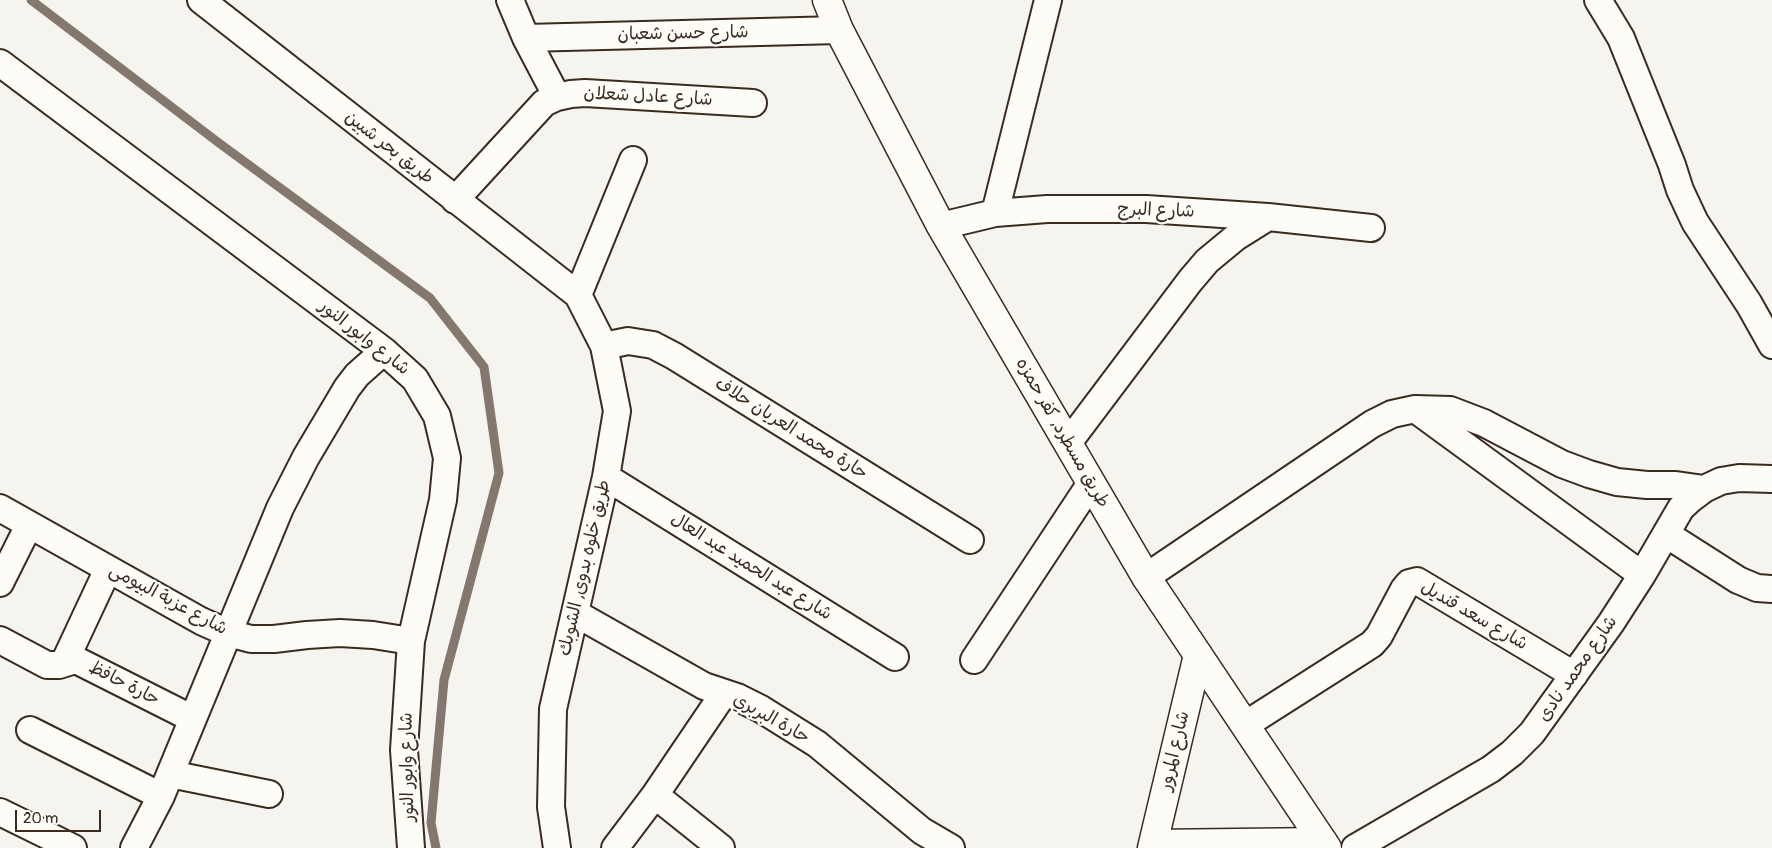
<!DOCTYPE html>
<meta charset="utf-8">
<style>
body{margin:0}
#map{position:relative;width:1772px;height:848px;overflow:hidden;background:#f5f4ee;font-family:Pangolin,sans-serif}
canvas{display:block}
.scale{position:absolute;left:15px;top:810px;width:86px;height:22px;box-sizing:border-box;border:2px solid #3b2a1e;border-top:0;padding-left:6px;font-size:15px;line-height:18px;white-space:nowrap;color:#3b2a1e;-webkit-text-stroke:4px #fdfcf7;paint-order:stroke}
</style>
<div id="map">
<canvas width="1772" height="848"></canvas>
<div class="scale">20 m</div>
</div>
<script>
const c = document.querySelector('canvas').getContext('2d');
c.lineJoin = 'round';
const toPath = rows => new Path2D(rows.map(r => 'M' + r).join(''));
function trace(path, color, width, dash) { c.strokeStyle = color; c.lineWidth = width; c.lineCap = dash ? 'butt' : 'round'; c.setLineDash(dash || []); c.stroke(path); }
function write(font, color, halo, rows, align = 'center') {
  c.font = font + ' Pangolin,"Playpen Sans Arabic",sans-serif'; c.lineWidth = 4.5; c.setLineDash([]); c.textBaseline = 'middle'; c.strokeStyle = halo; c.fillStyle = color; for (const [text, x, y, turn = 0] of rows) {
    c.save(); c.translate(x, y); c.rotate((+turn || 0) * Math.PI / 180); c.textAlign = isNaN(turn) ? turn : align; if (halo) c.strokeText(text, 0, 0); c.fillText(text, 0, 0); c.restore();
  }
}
trace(toPath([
 [31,0,219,143,430,298,484,367,499,473,444,680,431,823,436,848]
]), '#84786e', 9);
const minor = toPath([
 [201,0,578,295,604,346,617,411,606,477,553,709,551,807,557,848],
 [510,0,526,38,557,97],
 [1598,0,1621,38,1672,165,1680,190,1695,222,1749,304,1772,345],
 [526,38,839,30],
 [0,63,384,351,415,379,437,416,447,458,443,500,411,641,404,750,411,848],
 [455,200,544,103,557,97,571,94,585,93,753,103],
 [995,213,1048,0],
 [941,226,995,213,1047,209,1146,209,1268,217,1371,228],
 [578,295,633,160],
 [604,346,628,341,653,345,674,356,970,540],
 [1415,409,1642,575],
 [1068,443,1190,281,1207,261,1236,237,1268,217],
 [606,477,895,657],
 [0,508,201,621,228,633,251,639,274,639,307,635,340,633,373,635,411,641],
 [1666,534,1738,580,1757,588,1772,589],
 [1146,577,1372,424,1392,414,1415,409,1450,410,1484,423,1562,464,1589,474,1617,482,1647,485,1676,485,1704,489],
 [0,583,29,525],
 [575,613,704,686,737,697,761,709,817,744,922,831,951,848],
 [0,640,47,665,59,665,75,660,80,662,193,719],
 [974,660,1091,483],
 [64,663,108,569],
 [1245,725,1372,644,1379,636,1404,589,1409,583,1417,581,1574,675],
 [30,730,161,796],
 [170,774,269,794],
 [655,795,721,848],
 [0,812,73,848],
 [134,848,161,796,280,508,306,457,347,388,357,375,384,351],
 [615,848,655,795,724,693],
 [1355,848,1491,769,1512,753,1532,733,1611,623,1642,575,1681,508,1692,498,1704,489,1721,481,1739,478,1772,479]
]);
const tertiary = toPath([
 [1153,844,1323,842],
 [1152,848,1198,655]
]);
const secondary = toPath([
 [827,0,839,30,941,226,1146,577,1327,848]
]);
trace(minor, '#3b2a1e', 30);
trace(tertiary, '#3b2a1e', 31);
trace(secondary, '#3b2a1e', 31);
trace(minor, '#fdfcf7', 26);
trace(tertiary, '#fdfcf7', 28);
trace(secondary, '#fdfcf7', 28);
write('18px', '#3b2a1e', '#fdfcf7', [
 ["شارع حسن شعبان",683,34,-1],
 ["شارع عادل شعلان",648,97,3],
 ["طريق بحر شبين",389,148,38],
 ["شارع البرج",1156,211,2],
 ["شارع وابور النور",364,338,38],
 ["حارة محمد العريان حلاف",791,429,32],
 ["طريق مسطرد, كفر حمزه",1062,433,60],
 ["شارع عبد الحميد عبد العال",751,567,32],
 ["طريق خلوه بدوى, الشوبك",585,568,-77],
 ["شارع عزبة البيومى",168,600,28],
 ["شارع سعد قنديل",1474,616,30],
 ["شارع محمد نادى",1578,669,-55],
 ["حارة حافظ",124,684,27],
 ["حارة البربري",771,719,29],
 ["شارع المرور",1175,751,-77],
 ["شارع وابور النور",408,767,-91]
]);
</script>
